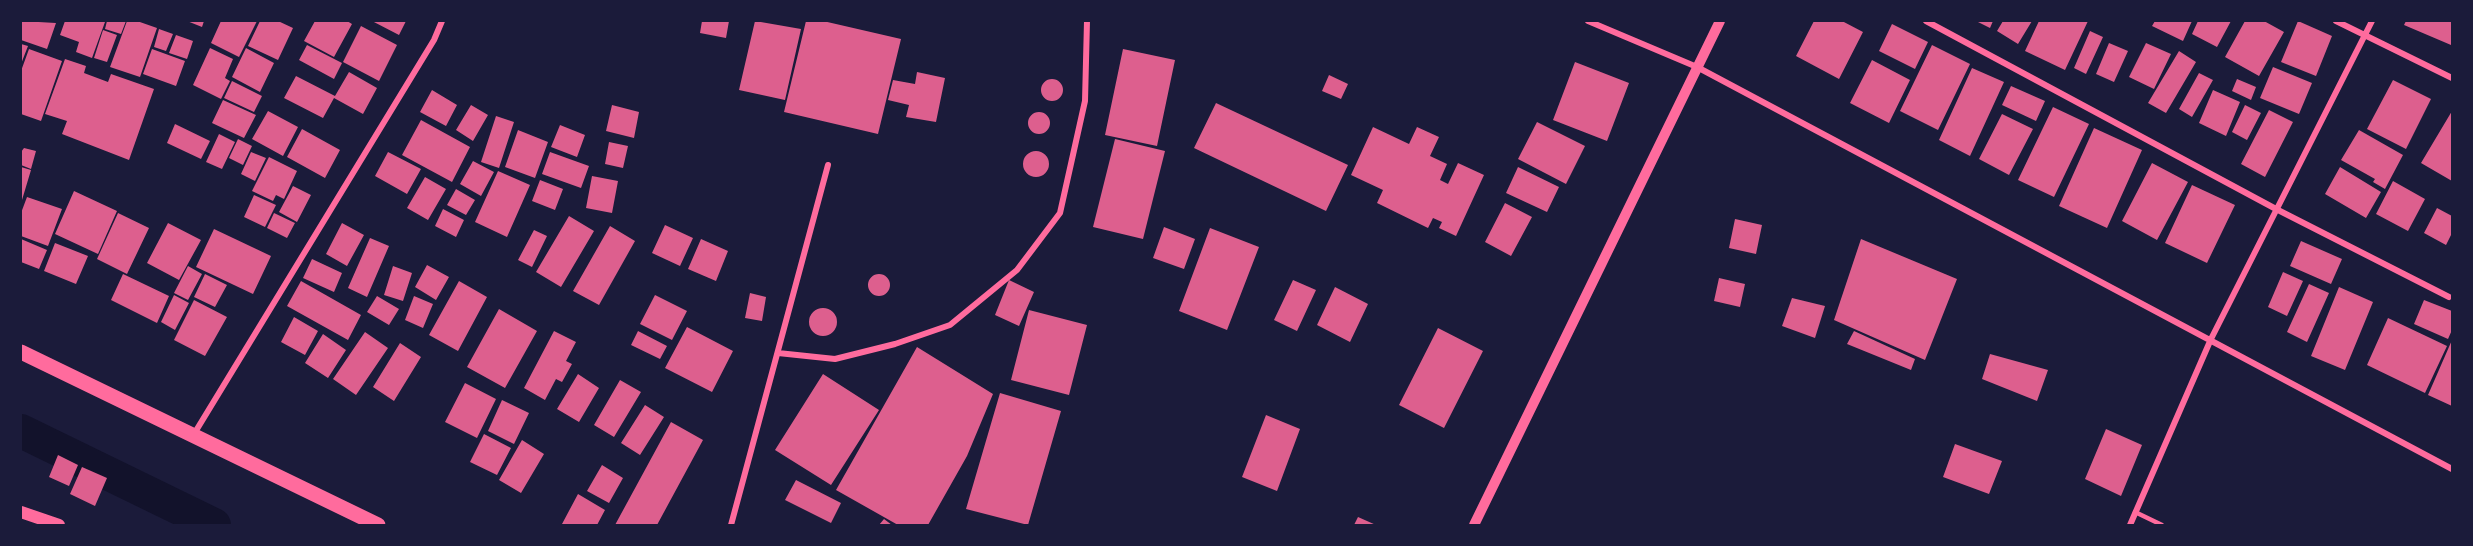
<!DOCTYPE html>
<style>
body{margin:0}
#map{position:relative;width:2473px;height:546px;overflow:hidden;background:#1b1b3a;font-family:"Asap Condensed",sans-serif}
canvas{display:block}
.frame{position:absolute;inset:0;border:22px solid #1b1b3a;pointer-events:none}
</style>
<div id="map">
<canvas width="2473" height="546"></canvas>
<div class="frame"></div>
</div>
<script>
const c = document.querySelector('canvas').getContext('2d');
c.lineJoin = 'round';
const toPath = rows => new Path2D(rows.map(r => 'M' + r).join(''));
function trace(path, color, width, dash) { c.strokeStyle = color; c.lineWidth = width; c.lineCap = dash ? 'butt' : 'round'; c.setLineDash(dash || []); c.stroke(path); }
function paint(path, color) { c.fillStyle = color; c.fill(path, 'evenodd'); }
trace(toPath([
 [21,431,214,525]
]), '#12122b', 34);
paint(toPath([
 [21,21,56,23,47,49,21,40],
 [65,21,105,22,92,58,76,52,79,42,60,35],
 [107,21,126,21,121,34,105,29],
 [127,21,137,21,157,28,140,77,110,67],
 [187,21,204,21,202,27],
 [221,21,257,21,239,57,211,43],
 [260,21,278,21,293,28,278,60,248,46],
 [315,21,347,21,352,24,334,57,304,41],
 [372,21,406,21,399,35],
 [702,21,729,21,726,38,700,33],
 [755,21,801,29,785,100,739,90],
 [806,21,823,21,901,39,878,134,784,112],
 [1814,21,1842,21,1863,32,1839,79,1796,56],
 [1976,21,1993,21,1990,28],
 [2003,21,2032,21,2018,44,1997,31],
 [2039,21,2088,21,2065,70,2025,51],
 [2155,21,2192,21,2183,41,2152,26],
 [2198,21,2231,21,2217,47,2192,34],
 [2245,21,2264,21,2284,32,2259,76,2225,57],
 [2298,21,2332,36,2316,76,2281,62],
 [2406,21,2452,21,2451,45,2404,25],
 [1892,24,1928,42,1915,69,1879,51],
 [361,26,397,45,379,81,343,62],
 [159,29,173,34,166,51,154,47],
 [103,30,117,35,107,62,94,58],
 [2090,31,2103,37,2086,74,2074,68],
 [176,35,193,41,187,59,169,53],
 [2109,43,2128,51,2114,82,2096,74],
 [2146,43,2171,54,2154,89,2129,77],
 [21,44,28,46,21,64],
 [307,45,342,63,334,79,299,60],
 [1932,45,1970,64,1938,130,1900,111],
 [210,48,233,59,225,78,230,81,221,99,193,85],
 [246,48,274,63,260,92,232,77],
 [29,49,62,61,41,121,21,114,21,71],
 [152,49,185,61,176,86,143,74],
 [1123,49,1175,60,1157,146,1105,135],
 [2179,51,2196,62,2166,113,2148,103],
 [65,59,86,66,84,73,108,82,111,74,154,89,129,160,62,134,67,121,45,114],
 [1872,60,1910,80,1889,123,1850,103],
 [1575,62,1629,83,1607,141,1553,120],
 [2273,67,2312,83,2299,114,2260,98],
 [1972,68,2004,82,1970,156,1939,140],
 [349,72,377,88,363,114,334,98,323,118,284,98,296,76,335,96],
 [917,72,945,78,936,122,906,117,909,105,888,100,893,80,915,84],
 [2199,73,2213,80,2192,117,2179,109],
 [1329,75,1348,84,1341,99,1322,91],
 [2237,79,2256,87,2251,100,2232,91],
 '1041 90a11 11 0 1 1 22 0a11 11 0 1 1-22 0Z',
 [2393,80,2431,99,2406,149,2367,129],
 [232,81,262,96,254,112,224,98],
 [2011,86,2045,101,2036,121,2002,105],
 [432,90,457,105,446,126,420,112],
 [2213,90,2240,102,2226,136,2199,123],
 [223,100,256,115,244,138,212,123],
 [1216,103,1348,165,1326,211,1194,148],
 [471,105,488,115,473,141,456,130],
 [612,105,639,112,634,138,606,131],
 [2245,105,2261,113,2247,140,2232,132],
 [2053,107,2089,124,2054,197,2018,180],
 [2269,110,2293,122,2265,177,2241,164],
 [268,111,298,127,283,156,252,139],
 [2452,111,2452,181,2421,163],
 '1028 123a11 11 0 1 1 22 0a11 11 0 1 1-22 0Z',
 [2002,114,2033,129,2009,175,1979,159],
 [496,116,514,122,499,168,481,162],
 [421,120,470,147,452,182,402,155],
 [1537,122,1585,146,1566,184,1518,159],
 [175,124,210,141,201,159,167,143],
 [560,125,585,135,577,157,551,147],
 [1373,127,1409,144,1417,127,1439,137,1430,156,1447,164,1440,180,1448,184,1458,163,1484,175,1456,236,1439,228,1442,222,1433,218,1428,228,1377,203,1383,190,1351,175],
 [2094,128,2142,150,2107,228,2059,206],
 [302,129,340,150,325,178,287,157],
 [518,130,548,142,535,178,505,167],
 [2359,130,2403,155,2385,189,2373,182,2375,179,2341,160],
 [219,134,235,142,222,169,206,162],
 [238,139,252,146,243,165,229,158],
 [1115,139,1165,151,1143,239,1093,227],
 [609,142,628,146,623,168,605,164],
 [24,148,36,151,31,169,21,165,21,152],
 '1023 164a13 13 0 1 1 26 0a13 13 0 1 1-26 0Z',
 [251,152,266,158,255,181,241,174],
 [388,152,421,169,407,194,375,176],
 [550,152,589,166,581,188,542,174],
 [269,157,297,171,284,199,276,195,273,201,252,191],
 [473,161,494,172,481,196,460,184],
 [2152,163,2188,182,2157,240,2122,221],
 [21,167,31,170,22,200,21,200],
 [1518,167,1559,187,1547,212,1506,193],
 [2340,167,2381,192,2366,218,2325,194],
 [498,171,530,185,507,237,475,222],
 [592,176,618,181,612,213,586,208],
 [425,177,446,189,428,220,407,208],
 [540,180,563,189,555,210,532,201],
 [2393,181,2425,199,2408,231,2376,214],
 [2192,185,2235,205,2207,263,2165,243],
 [293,186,311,195,297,222,279,212],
 [456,189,475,200,466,215,447,205],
 [74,191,117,211,98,254,55,234],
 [254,195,276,205,265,227,244,217],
 [27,197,62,209,48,246,21,236,21,213],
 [1505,203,1532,217,1511,256,1485,242],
 [2437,208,2452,216,2452,233,2446,245,2424,233],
 [443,209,464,220,456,237,435,226],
 [118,213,149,228,127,274,97,259],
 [274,213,295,223,287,238,267,228],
 [569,216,594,231,561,287,536,272],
 [1735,219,1762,225,1756,254,1729,248],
 [168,223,201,240,179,280,147,263],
 [342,223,364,235,347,266,326,254],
 [665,225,693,238,680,266,652,253],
 [610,226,635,241,599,305,573,291],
 [1164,227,1195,239,1184,269,1153,258],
 [1210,228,1259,247,1227,330,1179,311],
 [214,229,271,256,253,294,196,267],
 [534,230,547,236,532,267,518,260],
 [370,238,389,246,367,297,348,288],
 [21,239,47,250,39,269,21,262],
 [701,239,728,251,716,281,688,269],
 [1861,239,1957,279,1925,360,1834,320],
 [2301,241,2342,259,2331,284,2290,266],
 [55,243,88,256,76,284,44,271],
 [312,259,342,273,334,292,303,278],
 [427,265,449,277,436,300,415,287],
 [188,266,202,274,188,300,174,293],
 [393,266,412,273,403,301,384,295],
 [2283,272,2303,281,2287,316,2268,307],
 '868 285a11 11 0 1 1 22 0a11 11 0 1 1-22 0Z',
 [123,274,169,296,157,323,111,300],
 [205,274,227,285,215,307,194,297],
 [1719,278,1745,284,1740,307,1714,301],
 [1009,280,1034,292,1019,326,995,315],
 [1293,280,1316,290,1297,331,1274,320],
 [301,281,361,315,348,340,287,306],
 [459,281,487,297,458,351,429,335],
 [2309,284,2329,293,2307,342,2287,332],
 [1335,287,1368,304,1350,342,1317,325],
 [2339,287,2373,302,2345,370,2311,356],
 [750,293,766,297,762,321,745,318],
 [174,295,189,303,175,330,161,322],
 [655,295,687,311,672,340,640,324],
 [377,296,399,309,389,325,367,312],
 [414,296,433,304,423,328,405,320],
 [1792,298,1825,306,1815,338,1782,326],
 [194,300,227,317,205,356,174,340],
 [2424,300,2452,311,2452,330,2448,339,2414,324],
 '809 322a14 14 0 1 1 28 0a14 14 0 1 1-28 0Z',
 [499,309,537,331,505,388,467,367],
 [1029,310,1087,325,1069,395,1011,380],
 [294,317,318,331,305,355,281,342],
 [2388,318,2447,346,2425,393,2367,365],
 [687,327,733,351,712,392,665,368],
 [1438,328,1483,351,1444,428,1399,405],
 [554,331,576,342,566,361,572,364,562,382,556,379,545,400,524,388],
 [638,331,667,346,660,359,631,345],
 [1854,331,1915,359,1911,370,1847,344],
 [365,332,388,348,356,395,333,379],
 [323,334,346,350,328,378,305,363],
 [2452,340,2452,406,2428,395],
 [400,343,421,357,394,401,373,387],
 [917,347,993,394,967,456,928,525,898,525,836,490],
 [1990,354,2048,370,2037,401,1982,379],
 [578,374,599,388,579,422,557,409],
 [823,374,879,410,831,485,775,450],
 [620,380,641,392,614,437,594,425],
 [465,383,496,399,477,438,445,422],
 [1000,393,1061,411,1028,525,966,509],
 [502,400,529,413,514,444,488,431],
 [645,405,664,417,640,455,621,443],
 [1266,415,1300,429,1277,491,1242,477],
 [671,422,703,440,657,525,615,525],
 [2106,429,2142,445,2121,496,2085,479],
 [484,434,511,448,497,475,470,462],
 [522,440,544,454,521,493,499,480],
 [1955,444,2002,461,1989,494,1943,477],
 [58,455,78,465,69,486,49,477],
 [602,465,623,478,609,503,587,491],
 [82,467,107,478,95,506,70,494],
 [796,480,841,503,831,523,785,500],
 [578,494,605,510,597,525,562,524],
 [1358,517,1376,525,1354,525],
 [884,519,892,525,879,525]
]), '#dd5f8e');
trace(toPath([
 [2135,512,2162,525]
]), '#ff6b9d', 4.5);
trace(toPath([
 [1588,21,1697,67,2452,469],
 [1926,21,2276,209,2449,297],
 [2336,21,2452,78],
 [778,353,835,359,895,344,950,325,1017,270,1060,213,1085,101,1087,21],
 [194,434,434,40,442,21],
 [731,525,828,165],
 [2130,525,2211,339,2372,21]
]), '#ff6b9d', 6);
trace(toPath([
 [1474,525,1720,21]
]), '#ff6b9d', 10);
trace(toPath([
 [21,512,59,525]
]), '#ff6b9d', 12);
trace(toPath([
 [21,352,378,525]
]), '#ff6b9d', 15);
</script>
